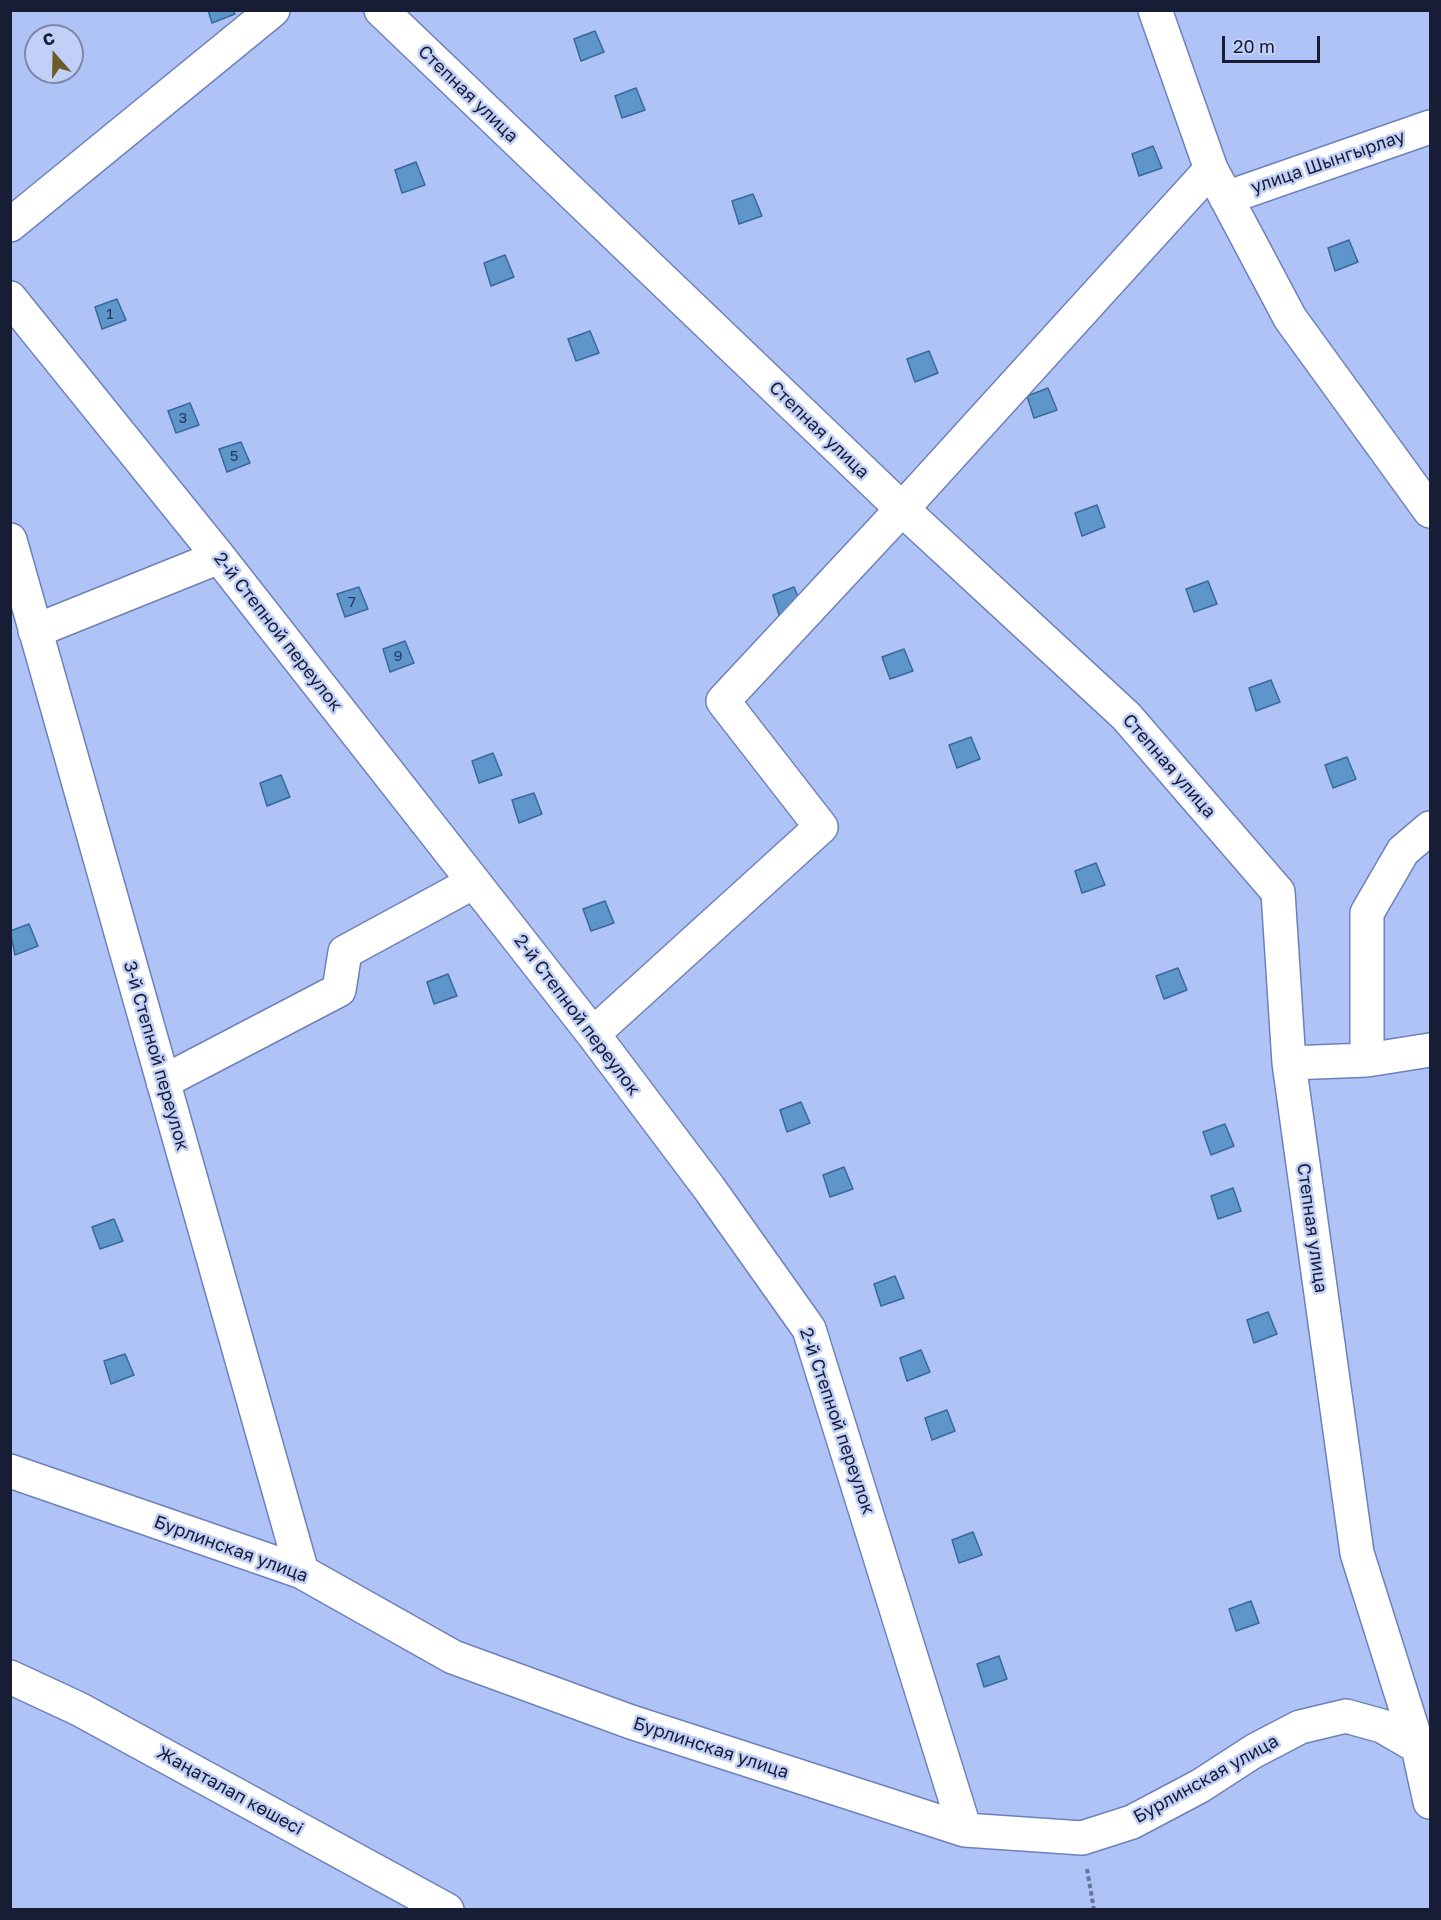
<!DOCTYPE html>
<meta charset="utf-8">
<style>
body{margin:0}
#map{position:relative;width:1441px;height:1920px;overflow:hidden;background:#b0c3f6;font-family:"Golos Text",sans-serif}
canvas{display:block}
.frame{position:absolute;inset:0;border:12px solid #161d35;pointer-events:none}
.north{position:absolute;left:24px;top:24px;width:60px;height:60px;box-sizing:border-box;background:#c2d0f7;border:2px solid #7d88a9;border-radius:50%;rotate:340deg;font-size:16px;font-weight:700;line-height:24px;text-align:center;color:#161d35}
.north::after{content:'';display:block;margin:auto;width:21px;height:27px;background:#6d5a29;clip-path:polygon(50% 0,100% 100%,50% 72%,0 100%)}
.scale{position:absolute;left:1222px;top:36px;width:98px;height:27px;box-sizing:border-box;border:3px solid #161d35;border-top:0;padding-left:8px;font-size:18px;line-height:21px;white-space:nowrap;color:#161d35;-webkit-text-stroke:4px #c2d0f7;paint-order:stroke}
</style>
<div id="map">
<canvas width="1441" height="1920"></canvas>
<div class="frame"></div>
<div class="north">С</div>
<div class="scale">20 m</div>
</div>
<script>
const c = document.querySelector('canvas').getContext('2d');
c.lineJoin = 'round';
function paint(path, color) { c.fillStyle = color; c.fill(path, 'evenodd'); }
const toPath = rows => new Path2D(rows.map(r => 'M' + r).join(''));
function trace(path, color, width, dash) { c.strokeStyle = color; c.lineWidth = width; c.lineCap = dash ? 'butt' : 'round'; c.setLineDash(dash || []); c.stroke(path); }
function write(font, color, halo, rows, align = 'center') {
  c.font = font + ' "Golos Text",sans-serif'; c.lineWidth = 5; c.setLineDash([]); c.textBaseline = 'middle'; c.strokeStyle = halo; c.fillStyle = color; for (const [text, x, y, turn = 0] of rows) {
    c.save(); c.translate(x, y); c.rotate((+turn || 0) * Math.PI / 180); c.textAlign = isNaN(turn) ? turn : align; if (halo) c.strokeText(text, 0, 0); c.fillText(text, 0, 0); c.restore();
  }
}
const building = toPath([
 [208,10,233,10,235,14,212,23,208,10],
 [595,31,604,52,581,61,574,39,595,31],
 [636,88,645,110,622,118,615,96,636,88],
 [1153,146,1162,168,1139,176,1132,154,1153,146],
 [416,162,425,185,402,193,395,170,416,162],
 [753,194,762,216,739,224,732,201,753,194],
 [1349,240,1358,262,1335,271,1328,248,1349,240],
 [505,255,514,277,491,286,484,263,505,255],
 [117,299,126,320,102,329,95,307,117,299],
 [590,331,599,353,576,361,568,339,590,331],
 [929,351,938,373,915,382,907,359,929,351],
 [1048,388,1057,410,1034,418,1027,396,1048,388],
 [190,403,199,425,176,433,168,411,190,403],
 [241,442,250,463,227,472,219,449,241,442],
 [1097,505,1105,527,1082,536,1075,513,1097,505],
 [1208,581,1217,604,1194,612,1186,589,1208,581],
 [359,587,368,609,345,617,337,594,359,587],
 [794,587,803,609,780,618,773,595,794,587],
 [405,641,414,663,390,672,383,649,405,641],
 [904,649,913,671,890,679,882,657,904,649],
 [1271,680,1280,702,1256,711,1249,688,1271,680],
 [971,737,980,759,957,768,949,745,971,737],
 [493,753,502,775,479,783,472,761,493,753],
 [1347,757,1356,779,1333,788,1325,765,1347,757],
 [281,775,290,797,267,806,260,783,281,775],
 [534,793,542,814,519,823,512,800,534,793],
 [1096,863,1105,885,1082,893,1075,871,1096,863],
 [605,901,614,923,591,931,583,909,605,901],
 [29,924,38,946,15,955,10,931,29,924],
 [1178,968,1187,990,1164,999,1156,976,1178,968],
 [448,974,457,996,434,1004,427,982,448,974],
 [801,1102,810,1123,787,1132,780,1110,801,1102],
 [1225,1124,1234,1146,1211,1155,1203,1132,1225,1124],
 [844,1167,853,1189,830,1197,823,1175,844,1167],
 [1233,1188,1241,1211,1218,1219,1211,1196,1233,1188],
 [114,1219,123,1241,100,1249,92,1227,114,1219],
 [895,1276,904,1298,881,1306,874,1284,895,1276],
 [1268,1312,1277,1334,1254,1343,1247,1320,1268,1312],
 [921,1350,930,1372,907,1381,900,1358,921,1350],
 [125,1354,134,1375,111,1384,104,1361,125,1354],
 [947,1410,955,1431,932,1440,925,1418,947,1410],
 [973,1532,982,1555,959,1563,952,1540,973,1532],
 [1251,1601,1259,1623,1236,1631,1229,1609,1251,1601],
 [999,1656,1007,1679,984,1687,977,1664,999,1656]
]);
paint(building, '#5e95cb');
trace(building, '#386999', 1.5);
const minor = toPath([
 [381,10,902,509,1126,716,1278,892,1289,1063,1357,1553,1418,1747,1430,1802],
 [1155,10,1211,169,1290,318,1430,511],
 [1226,198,1430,127],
 [10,225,273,10],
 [10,298,219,557,593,1034,709,1188,809,1329,965,1830],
 [10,540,302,1572],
 [35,631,219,557],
 [593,1034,821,827,723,701,902,509,1211,169],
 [1367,1060,1367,913,1403,851,1430,828],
 [1289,1063,1367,1060,1430,1050],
 [163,1082,339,990,345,952,474,882],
 [10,1471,302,1572,453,1657,631,1722,965,1830,1082,1838,1132,1822,1200,1786,1254,1751,1300,1727,1346,1716,1382,1726,1418,1747]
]);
const major = toPath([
 [10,1677,79,1709,447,1910]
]);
trace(minor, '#6d81bc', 36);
trace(major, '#6d81bc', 36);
trace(toPath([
 [1087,1869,1094,1910]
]), '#68759b', 4, [4.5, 3]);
trace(minor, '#fff', 33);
trace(major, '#fff', 33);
write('15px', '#283b5a', null, [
 ["1",110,314],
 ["3",183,418],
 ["5",234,456],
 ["7",352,602],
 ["9",398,656]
]);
write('18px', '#161d35', '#c2d0f7', [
 ["Степная улица",468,94,44],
 ["улица Шынгырлау",1328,162,-19],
 ["Степная улица",819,430,44],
 ["2-й Степной переулок",278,632,52],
 ["Степная улица",1169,766,49],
 ["2-й Степной переулок",577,1015,53],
 ["3-й Степной переулок",156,1056,74],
 ["Степная улица",1312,1228,82],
 ["2-й Степной переулок",837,1421,71],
 ["Бурлинская улица",231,1549,20],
 ["Бурлинская улица",711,1748,18],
 ["Бурлинская улица",1206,1779,-29],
 ["Жаңаталап көшесі",230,1791,29]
]);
</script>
